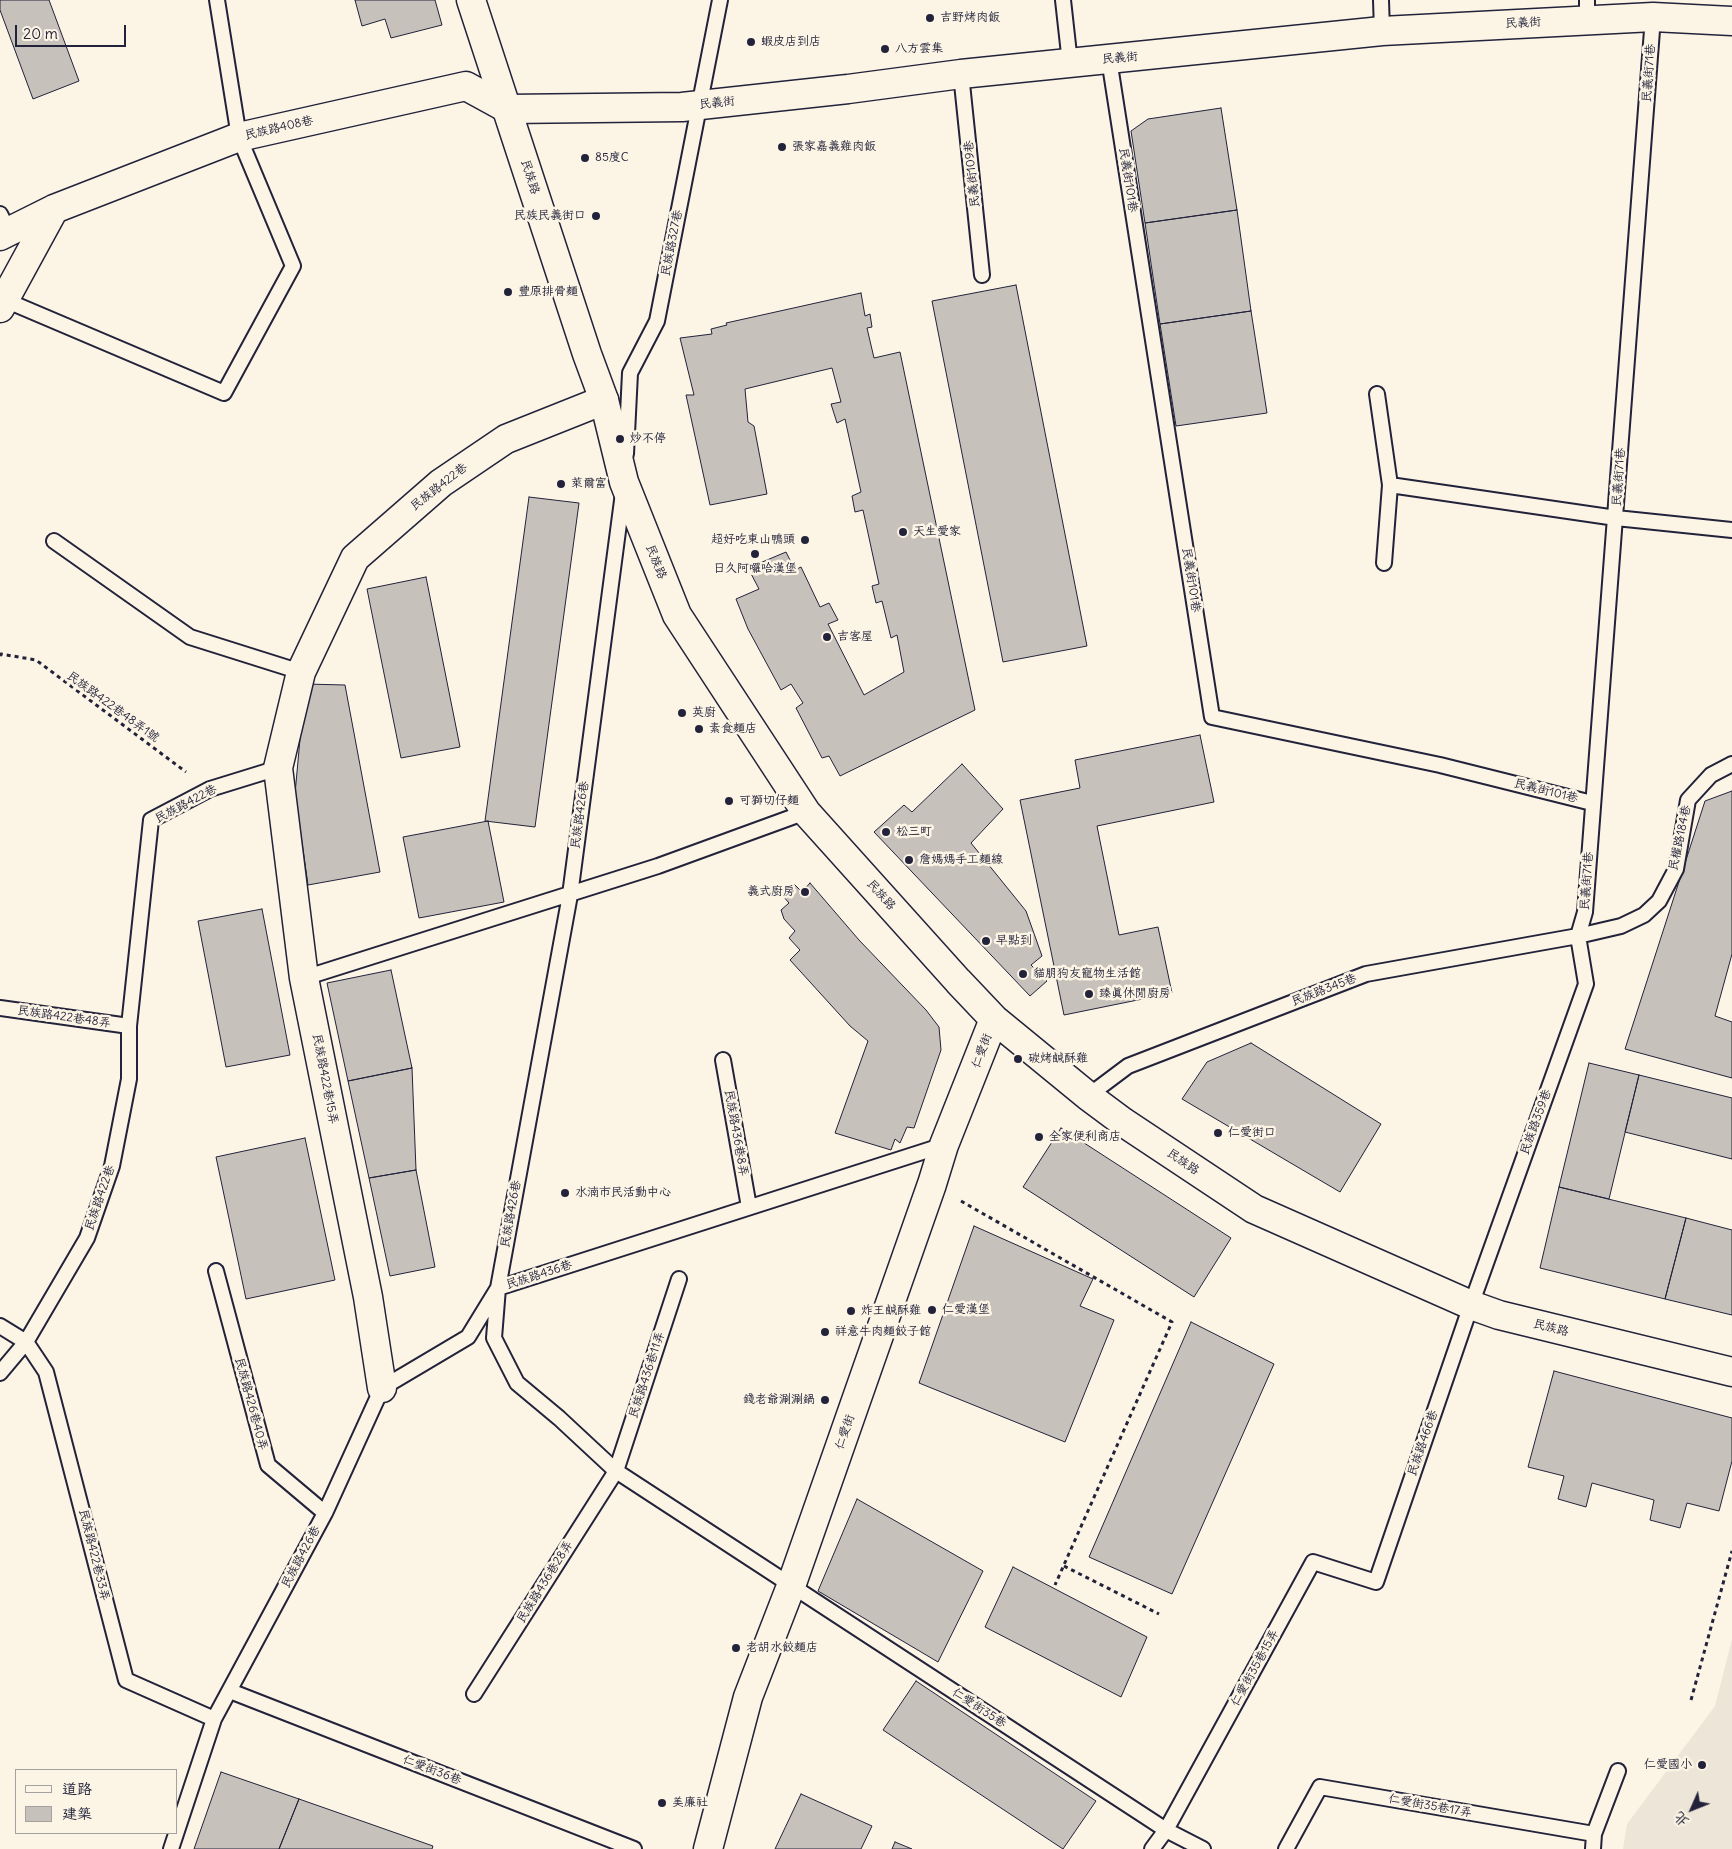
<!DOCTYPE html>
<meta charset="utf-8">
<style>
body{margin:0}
#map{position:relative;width:1732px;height:1849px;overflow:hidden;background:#fcf5e5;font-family:Delius,"LXGW WenKai TC",sans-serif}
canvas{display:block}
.legend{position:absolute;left:15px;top:1769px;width:162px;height:65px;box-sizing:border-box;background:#fcf5e5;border:1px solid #a5a1a1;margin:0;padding:6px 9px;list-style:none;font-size:15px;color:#22223b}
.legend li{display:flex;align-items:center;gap:10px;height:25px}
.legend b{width:25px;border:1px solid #a5a1a1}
.north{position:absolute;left:1667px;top:1784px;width:50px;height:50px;-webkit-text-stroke:4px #fcf5e5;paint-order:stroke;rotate:226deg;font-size:14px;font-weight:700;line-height:20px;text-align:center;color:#22223b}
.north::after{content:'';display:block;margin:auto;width:18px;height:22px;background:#22223b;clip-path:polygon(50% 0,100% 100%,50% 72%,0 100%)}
.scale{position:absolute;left:15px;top:25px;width:111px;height:22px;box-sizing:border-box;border:2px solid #22223b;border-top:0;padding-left:6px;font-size:15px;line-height:18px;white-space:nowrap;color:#22223b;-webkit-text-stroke:4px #fcf5e5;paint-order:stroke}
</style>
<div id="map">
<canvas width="1732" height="1849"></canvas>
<ul class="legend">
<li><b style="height:6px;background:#fcf5e5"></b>道路</li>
<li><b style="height:14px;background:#c6c1bb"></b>建築</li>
</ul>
<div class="north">北</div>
<div class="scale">20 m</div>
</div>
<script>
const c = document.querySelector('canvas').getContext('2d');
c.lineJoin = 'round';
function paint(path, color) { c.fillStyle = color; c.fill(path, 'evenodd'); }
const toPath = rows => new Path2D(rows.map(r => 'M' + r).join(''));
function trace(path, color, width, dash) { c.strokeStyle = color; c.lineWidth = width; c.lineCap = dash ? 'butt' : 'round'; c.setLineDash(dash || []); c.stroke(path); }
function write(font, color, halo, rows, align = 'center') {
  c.font = font + ' Delius,"LXGW WenKai TC",sans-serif'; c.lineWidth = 5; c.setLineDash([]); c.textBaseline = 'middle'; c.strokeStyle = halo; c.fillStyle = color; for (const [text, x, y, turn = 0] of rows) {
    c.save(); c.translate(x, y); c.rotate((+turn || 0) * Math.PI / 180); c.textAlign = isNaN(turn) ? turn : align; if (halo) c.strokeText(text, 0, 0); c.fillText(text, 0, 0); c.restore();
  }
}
paint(toPath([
 [1732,1639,1732,1849,1623,1849,1627,1824,1715,1706]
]), '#ece5d8');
const building = toPath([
 [0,0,49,0,79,81,33,99,0,10,0,0],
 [355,0,435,0,442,25,391,38,385,19,362,26,355,0],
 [1221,108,1237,210,1145,223,1131,131,1148,119,1221,108],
 [1237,210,1251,311,1160,324,1145,223,1237,210],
 [1016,285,1087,646,1003,662,932,301,1016,285],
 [861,293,865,316,870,314,872,327,867,328,874,358,900,352,975,710,840,776,829,756,822,758,796,708,803,703,791,684,781,690,748,629,736,599,759,589,748,568,786,552,795,570,801,567,820,607,829,603,838,620,828,624,864,695,904,672,897,635,891,638,882,601,876,603,872,586,879,584,863,510,855,512,852,496,861,492,845,419,837,423,831,404,841,402,832,368,745,389,748,422,754,426,767,494,710,505,686,395,694,395,680,338,712,334,711,329,727,325,726,323,861,293],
 [1251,311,1267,413,1176,426,1160,324,1251,311],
 [529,497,579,503,535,827,485,821,529,497],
 [426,577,460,747,401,758,367,589,426,577],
 [305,684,345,685,380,872,308,885,295,794,305,684],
 [1200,735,1214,802,1097,826,1119,935,1158,927,1172,993,1064,1015,1020,800,1080,788,1075,760,1200,735],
 [962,764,1003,809,971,843,1026,911,1042,956,1031,965,1047,981,1030,996,874,832,904,805,912,812,962,764],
 [1732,791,1732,954,1715,1016,1732,1022,1732,1078,1625,1049,1705,801,1732,791],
 [488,821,504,902,419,918,403,837,488,821],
 [810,883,859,940,926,1010,939,1027,941,1050,914,1128,907,1127,900,1143,895,1139,891,1150,835,1133,868,1041,850,1026,790,960,800,950,789,938,795,931,784,919,781,910,789,903,783,896,794,884,802,892,810,883],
 [262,909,290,1055,226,1067,198,921,262,909],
 [391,970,412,1068,348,1081,327,983,391,970],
 [1251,1043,1381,1124,1340,1192,1182,1099,1207,1062,1251,1043],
 [1589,1063,1639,1075,1609,1199,1559,1187,1589,1063],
 [412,1068,416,1170,369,1178,348,1081,412,1068],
 [1639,1075,1732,1098,1732,1159,1625,1132,1639,1075],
 [1061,1128,1231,1238,1194,1297,1023,1187,1061,1128],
 [305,1138,335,1280,246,1299,216,1157,305,1138],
 [416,1170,435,1267,390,1276,369,1178,416,1170],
 [1559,1187,1686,1218,1665,1299,1540,1268,1559,1187],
 [1686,1218,1732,1230,1732,1315,1665,1299,1686,1218],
 [974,1226,1093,1279,1080,1306,1114,1320,1065,1442,919,1383,974,1226],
 [1191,1322,1274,1364,1172,1594,1089,1557,1191,1322],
 [1554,1371,1732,1418,1732,1461,1719,1511,1687,1503,1680,1528,1650,1520,1654,1500,1592,1483,1586,1507,1558,1499,1564,1476,1528,1467,1554,1371],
 [857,1499,983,1571,938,1662,818,1591,857,1499],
 [1013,1567,1147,1637,1121,1697,985,1627,1013,1567],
 [916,1681,1096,1801,1063,1849,883,1730,916,1681],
 [221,1772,299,1799,279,1849,194,1849,221,1772],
 [801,1794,872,1826,861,1849,775,1849,801,1794],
 [299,1799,433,1846,432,1849,279,1849,299,1799],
 [895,1842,912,1849,892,1849,895,1842]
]);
paint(building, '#c6c1bb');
trace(building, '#22223b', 1);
const service = toPath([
 [1063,0,1070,63],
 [1381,0,1382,31],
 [1587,0,1587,20],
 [1109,59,1212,717,1440,765,1592,803],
 [961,74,982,275],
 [0,214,9,232],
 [5,300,224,393,293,266,239,137,217,0],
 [1377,394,1390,485,1616,518,1732,530],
 [626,454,630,373,657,321,720,0],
 [54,541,190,637,301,672],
 [1384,563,1390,485],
 [304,978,658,866,806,812],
 [0,1008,129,1026],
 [723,1060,749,1207],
 [1088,1096,1128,1066,1366,974,1578,936,1621,926,1644,915,1659,901,1676,869,1688,800,1711,775,1732,764],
 [944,1145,498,1288,494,1338,517,1383,559,1418,616,1471,1166,1830,1203,1849],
 [216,1271,268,1465,325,1513],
 [0,1326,26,1342,46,1372,126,1680,214,1719],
 [0,1373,26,1342,87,1238,112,1166,129,1079,129,1026,151,820,210,789,278,768],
 [230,1691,634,1849],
 [474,1694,616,1471,679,1279],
 [1594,1834,1618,1771],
 [171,1849,214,1719,325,1513,382,1388,468,1337,498,1288,570,895,623,493],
 [1152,1849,1166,1830,1313,1562,1376,1582,1471,1305,1586,984,1578,936,1585,912,1653,17],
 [1286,1849,1320,1787,1594,1834,1593,1849]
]);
const minor = toPath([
 [0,236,54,209,239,137,466,86,508,109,682,107,848,89,961,74,1382,31,1653,17,1732,21],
 [0,308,54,209],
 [382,1388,368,1297,304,978,278,768,301,672,355,558,441,483,506,439,604,400]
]);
const tertiary = toPath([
 [471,0,587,354,604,400,624,482,677,615,806,812,958,981,994,1019,1088,1096,1123,1122,1254,1209,1471,1305,1499,1315,1732,1372],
 [708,1849,748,1697,791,1586,932,1184,944,1145,994,1019]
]);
trace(service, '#22223b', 18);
trace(minor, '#22223b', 31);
trace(tertiary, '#22223b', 31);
trace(toPath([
 [0,656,1,654,36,660,186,772],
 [961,1201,1172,1322,1055,1585],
 [1064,1566,1159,1614],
 [1691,1700,1732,1551]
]), '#22223b', 3, [4, 4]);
trace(service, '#fcf5e5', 14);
trace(minor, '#fcf5e5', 28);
trace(tertiary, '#fcf5e5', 28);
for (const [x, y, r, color] of [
 [930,18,5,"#22223b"],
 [751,42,5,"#22223b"],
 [885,49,5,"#22223b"],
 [782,147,5,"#22223b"],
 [585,158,5,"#22223b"],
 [596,216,5,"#22223b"],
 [508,292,5,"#22223b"],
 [620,439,5,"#22223b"],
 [561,484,5,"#22223b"],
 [903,532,5,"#22223b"],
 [805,540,5,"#22223b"],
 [755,554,5,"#22223b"],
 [827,637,5,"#22223b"],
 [682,713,5,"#22223b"],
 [699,729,5,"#22223b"],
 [729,801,5,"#22223b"],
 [886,832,5,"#22223b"],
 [909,860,5,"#22223b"],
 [805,892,5,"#22223b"],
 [986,941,5,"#22223b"],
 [1023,974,5,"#22223b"],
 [1089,994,5,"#22223b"],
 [1018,1059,5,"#22223b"],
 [1218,1133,5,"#22223b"],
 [1039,1137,5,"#22223b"],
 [565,1193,5,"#22223b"],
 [932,1310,5,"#22223b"],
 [851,1311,5,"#22223b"],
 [825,1332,5,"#22223b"],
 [825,1400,5,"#22223b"],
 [736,1648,5,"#22223b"],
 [1702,1765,5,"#22223b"],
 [662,1803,5,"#22223b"]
]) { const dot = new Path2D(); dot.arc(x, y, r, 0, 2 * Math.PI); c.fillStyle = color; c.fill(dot); trace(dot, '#fcf5e5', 2); }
write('12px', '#22223b', '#fcf5e5', [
 ["吉野烤肉飯",940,18],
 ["蝦皮店到店",761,42],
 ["八方雲集",895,49],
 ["張家嘉義雞肉飯",792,147],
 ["85度C",595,158],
 ["民族民義街口",586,216,"right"],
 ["豐原排骨麵",518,292],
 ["炒不停",630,439],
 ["萊爾富",571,484],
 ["天生愛家",913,532],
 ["超好吃東山鴨頭",795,540,"right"],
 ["日久阿囉哈漢堡",755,569,"center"],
 ["吉客屋",837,637],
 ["英廚",692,713],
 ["素食麵店",709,729],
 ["可獅切仔麵",739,801],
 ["松三町",896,832],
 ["詹媽媽手工麵線",919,860],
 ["義式廚房",795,892,"right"],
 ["早點到",996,941],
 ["貓朋狗友寵物生活館",1033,974],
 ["臻真休閒廚房",1099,994],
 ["碳烤鹹酥雞",1028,1059],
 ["仁愛街口",1228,1133],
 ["全家便利商店",1049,1137],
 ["水湳市民活動中心",575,1193],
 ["仁愛漢堡",942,1310],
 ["炸王鹹酥雞",861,1311],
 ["祥意牛肉麵餃子館",835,1332],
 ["錢老爺涮涮鍋",815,1400,"right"],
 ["老胡水餃麵店",746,1648],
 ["仁愛國小",1692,1765,"right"],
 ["美廉社",672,1803]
], 'left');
write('12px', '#22223b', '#fcf5e5', [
 ["民義街",1523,23,-3],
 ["民義街",1120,58,-5],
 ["民義街71巷",1649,73,-86],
 ["民義街",717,103,-6],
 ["民族路408巷",279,128,-13],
 ["民義街109巷",972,174,-96],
 ["民族路",530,177,72],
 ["民義街101巷",1128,180,81],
 ["民族路327巷",672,243,-79],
 ["民義街71巷",1619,477,-86],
 ["民族路422巷",439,487,-38],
 ["民族路",656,562,68],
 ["民義街101巷",1191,580,81],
 ["民族路422巷48弄1號",113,707,36],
 ["民義街101巷",1546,791,14],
 ["民族路422巷",186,804,-28],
 ["民族路426巷",580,815,-82],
 ["民權路184巷",1680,838,-78],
 ["民義街71巷",1587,881,-86],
 ["民族路",881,895,48],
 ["民族路345巷",1324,990,-21],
 ["民族路422巷48弄",64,1017,8],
 ["仁愛街",982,1051,-69],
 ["民族路422巷15弄",325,1079,79],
 ["民族路359巷",1536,1122,-70],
 ["民族路436巷8弄",736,1133,80],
 ["民族路",1183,1162,34],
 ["民族路422巷",100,1198,-71],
 ["民族路426巷",511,1214,-80],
 ["民族路436巷",539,1275,-18],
 ["民族路",1551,1328,14],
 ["民族路436巷11弄",647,1375,-72],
 ["民族路426巷40弄",251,1404,75],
 ["仁愛街",845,1432,-71],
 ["民族路466巷",1423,1443,-71],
 ["民族路422巷33弄",94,1555,76],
 ["民族路426巷",301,1557,-62],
 ["民族路436巷28弄",545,1582,-58],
 ["仁愛街35巷15弄",1255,1668,-61],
 ["仁愛街35巷",979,1708,33],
 ["仁愛街36巷",432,1770,21],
 ["仁愛街35巷17弄",1430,1806,10]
]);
</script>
